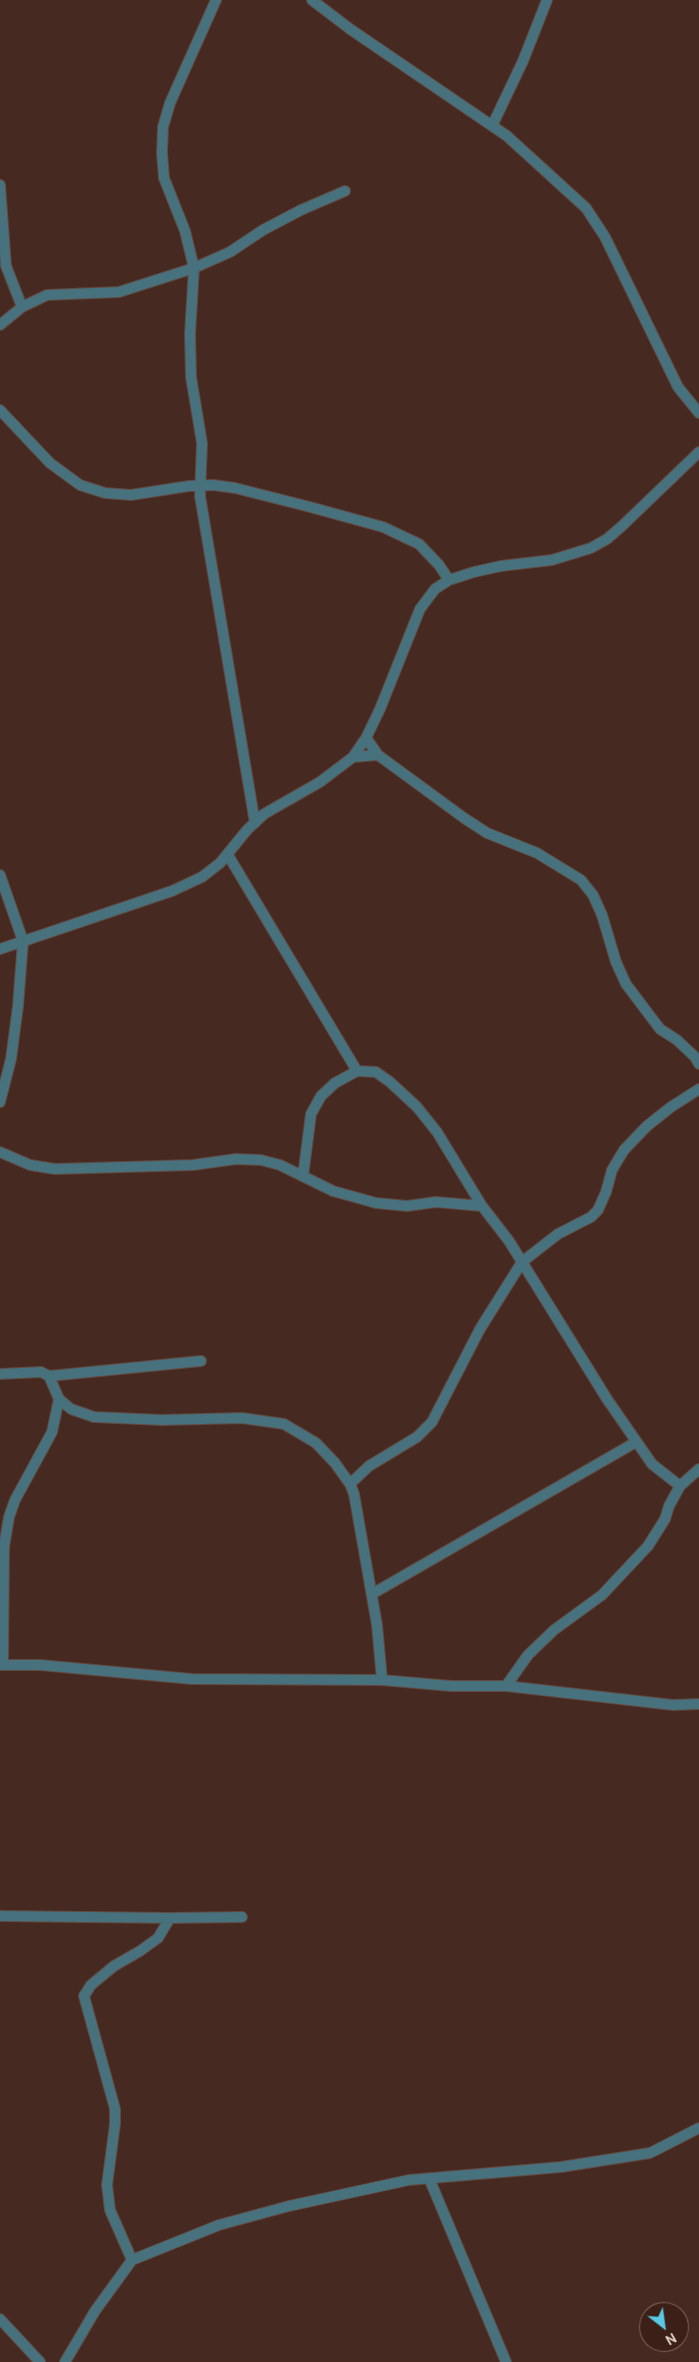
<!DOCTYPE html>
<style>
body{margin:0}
#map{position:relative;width:699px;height:2362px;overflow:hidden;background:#462a21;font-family:Cabin,sans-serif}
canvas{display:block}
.north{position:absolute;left:639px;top:2302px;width:50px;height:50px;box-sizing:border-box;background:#3c2018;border:1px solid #7f6760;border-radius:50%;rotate:150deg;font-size:14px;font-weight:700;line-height:20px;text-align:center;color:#e4d1cb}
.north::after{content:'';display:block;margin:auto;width:18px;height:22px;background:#59c8e4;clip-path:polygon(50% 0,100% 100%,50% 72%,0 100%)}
</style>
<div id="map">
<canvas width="699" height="2362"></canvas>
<div class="north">N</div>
</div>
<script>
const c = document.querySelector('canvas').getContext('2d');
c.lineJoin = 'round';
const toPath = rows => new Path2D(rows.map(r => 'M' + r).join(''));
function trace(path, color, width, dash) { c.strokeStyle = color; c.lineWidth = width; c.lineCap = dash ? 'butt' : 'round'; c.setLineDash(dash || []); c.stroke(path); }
const street = toPath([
 [216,0,170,103,163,127,162,153,164,178,185,231,194,268,190,334,191,377,202,443,200,496,255,823],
 [312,0,350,29,507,136,586,208,605,237,678,387,699,413],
 [492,126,523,61,547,0],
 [0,185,6,266,22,307],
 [0,325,22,307,47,295,119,292,194,268,230,252,263,230,301,210,345,191],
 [0,410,50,463,80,485,105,493,131,495,189,486,213,485,235,488,310,507,383,527,419,544,439,565,449,580],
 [366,738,378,755,464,818,487,833,537,853,581,880,593,895,602,915,616,962,626,984,660,1029,677,1040,695,1057,699,1064],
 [353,757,378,755],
 [228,855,357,1071],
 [0,875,23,941,18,1006,11,1059,0,1102],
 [0,949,172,891,202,877,220,863,247,830,264,814,320,782,353,757,366,738,380,709,420,609,435,589,449,580,474,572,501,566,552,560,591,548,607,539,622,526,699,452],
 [0,1152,30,1165,55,1169,193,1165,236,1159,261,1160,280,1165,333,1191,376,1203,407,1206,436,1202,482,1206],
 [303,1176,311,1114,321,1096,335,1083,357,1071,376,1072,390,1082,417,1107,437,1132,482,1206,509,1241,607,1399,652,1464,680,1486,669,1506,665,1519,648,1546,602,1595,554,1630,528,1655,506,1686],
 [0,1374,41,1372,49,1376,59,1399,71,1409,94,1417,162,1420,242,1418,284,1424,316,1443,335,1463,350,1484,354,1494,377,1625,382,1680],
 [49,1376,201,1361],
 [350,1484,369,1466,417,1437,432,1422,480,1329,522,1262,558,1234,591,1217,598,1210,606,1192,612,1170,624,1150,647,1126,671,1107,699,1089],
 [680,1486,699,1469],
 [372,1594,636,1442],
 [0,1665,40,1665,192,1679,382,1680,451,1686,506,1686,673,1705,699,1704],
 [3,1665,4,1547,9,1517,15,1500,52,1432,59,1399],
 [0,1916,170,1918,242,1917],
 [429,2178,506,2362],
 [132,2260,110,2210,107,2185,115,2124,115,2109,84,1996,91,1985,114,1966,140,1951,158,1938,170,1918],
 [0,2319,40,2362],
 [65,2362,95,2311,132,2260,219,2225,289,2206,409,2180,561,2167,650,2153,699,2128]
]);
trace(street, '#624840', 12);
trace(street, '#46717d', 10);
</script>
